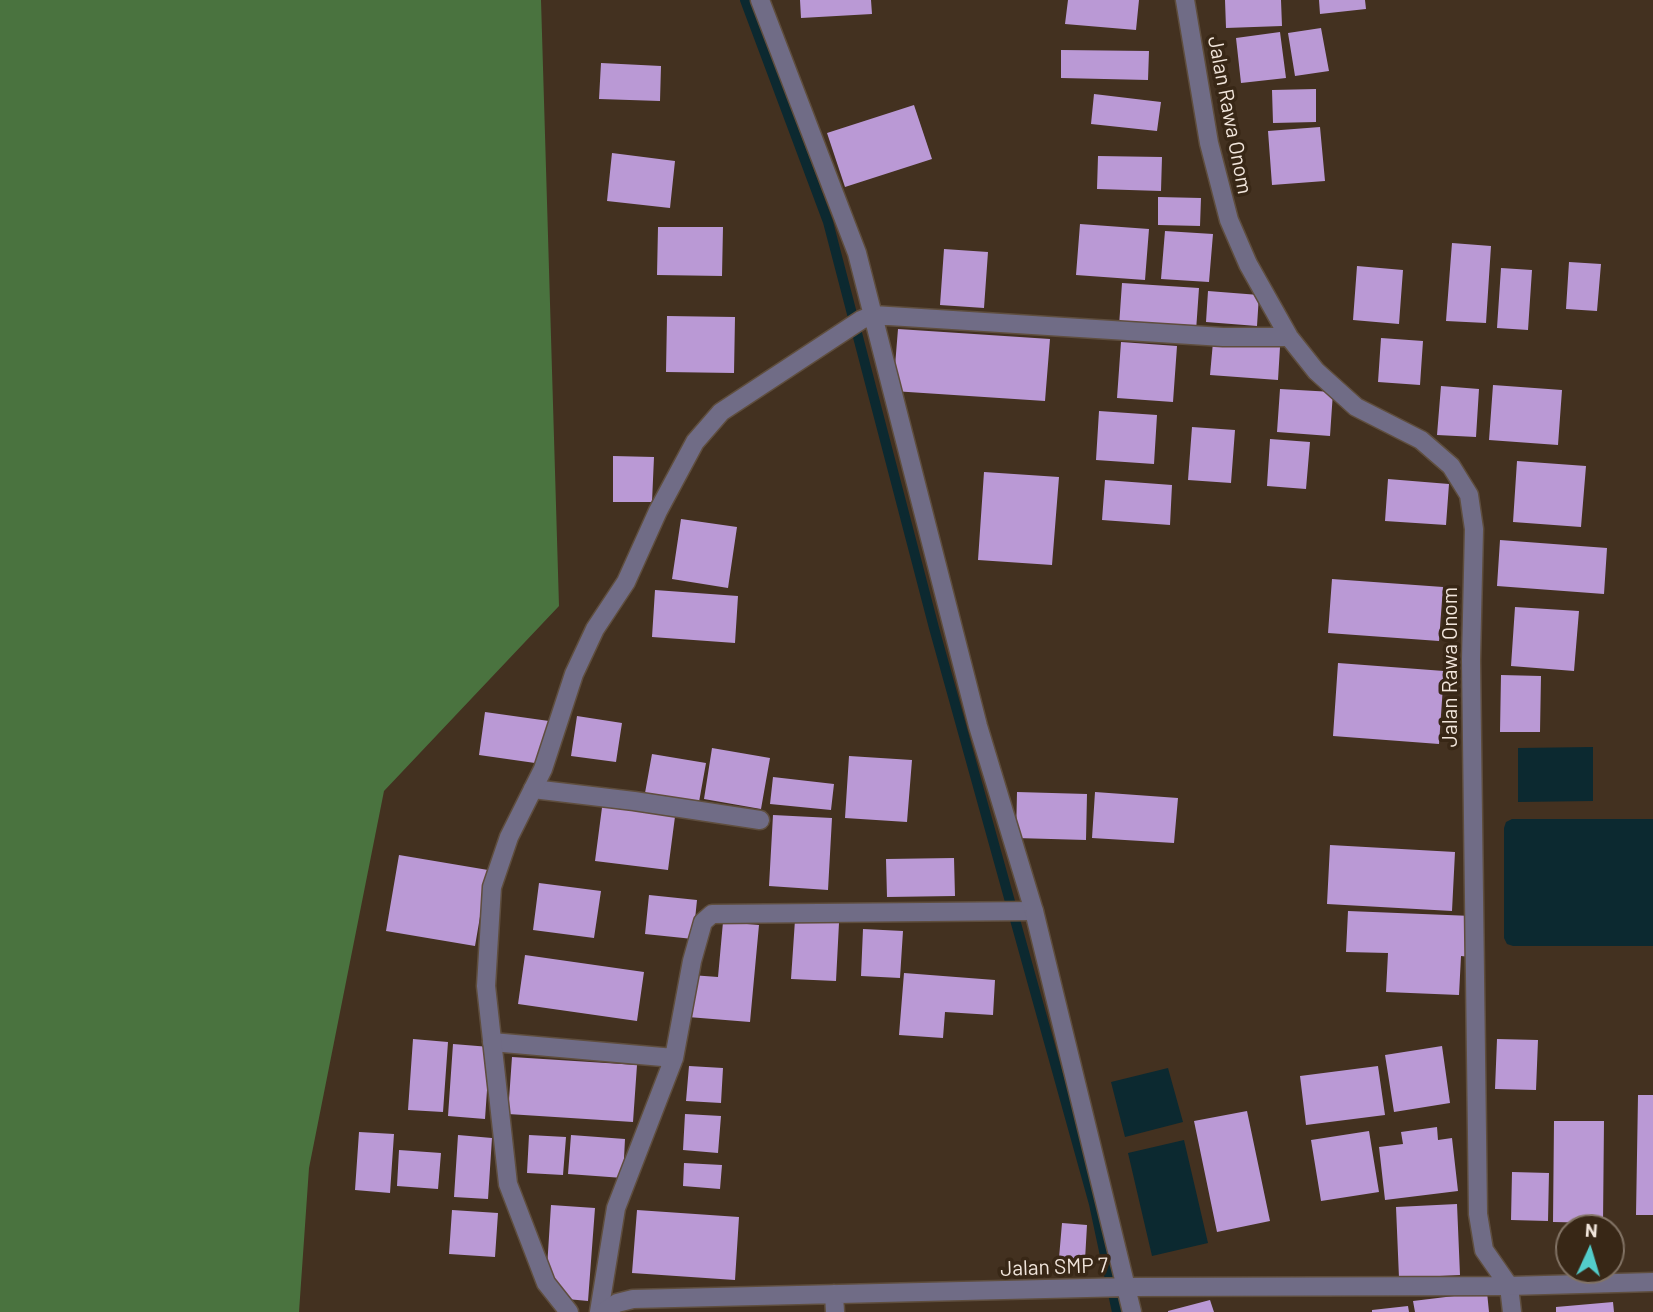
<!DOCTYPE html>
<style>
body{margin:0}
#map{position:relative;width:1653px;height:1312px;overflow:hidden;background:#433120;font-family:Barlow,sans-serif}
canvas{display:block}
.north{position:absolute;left:1555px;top:1214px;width:70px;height:70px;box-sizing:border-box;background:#382716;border:2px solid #827365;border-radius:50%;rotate:4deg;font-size:19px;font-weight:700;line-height:28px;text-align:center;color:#f1e5db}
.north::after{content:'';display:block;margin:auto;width:24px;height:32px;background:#53cdcb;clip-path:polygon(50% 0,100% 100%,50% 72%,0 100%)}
</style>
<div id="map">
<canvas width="1653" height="1312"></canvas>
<div class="north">N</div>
</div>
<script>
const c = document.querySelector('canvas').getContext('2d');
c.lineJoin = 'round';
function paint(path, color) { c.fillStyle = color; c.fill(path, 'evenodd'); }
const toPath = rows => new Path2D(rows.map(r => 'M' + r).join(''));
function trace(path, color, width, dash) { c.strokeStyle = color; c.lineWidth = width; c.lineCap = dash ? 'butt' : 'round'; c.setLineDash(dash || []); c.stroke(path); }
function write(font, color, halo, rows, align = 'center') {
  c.font = font + ' Barlow,sans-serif'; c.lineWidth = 7; c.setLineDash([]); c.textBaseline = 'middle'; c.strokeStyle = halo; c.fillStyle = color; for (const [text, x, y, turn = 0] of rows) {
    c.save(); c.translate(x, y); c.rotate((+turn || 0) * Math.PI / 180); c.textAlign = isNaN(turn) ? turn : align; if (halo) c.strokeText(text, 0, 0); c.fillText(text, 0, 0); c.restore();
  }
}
paint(toPath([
 [0,0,541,0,559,606,384,791,309,1168,299,1312,0,1312]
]), '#4a733f');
paint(toPath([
 [1593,747,1593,801,1518,802,1518,748],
 [1512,819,1653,819,1653,946,1513,946,1507,944,1504,938,1504,828,1506,822],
 [1168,1068,1183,1122,1125,1137,1111,1082],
 [1184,1140,1208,1243,1152,1256,1128,1153]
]), '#0c2930');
trace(toPath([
 [745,0,828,222,934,628,1094,1204,1117,1312]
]), '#0c2930', 10);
paint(toPath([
 [800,0,871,0,872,14,801,18],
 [1068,0,1139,0,1136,30,1065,24],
 [1225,0,1281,0,1282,26,1226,28],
 [1319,0,1365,0,1366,9,1320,14],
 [1321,28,1329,71,1295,76,1288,33],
 [1280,32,1286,78,1241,83,1236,38],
 [1061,50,1149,51,1148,80,1061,78],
 [601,63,661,66,660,101,599,99],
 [1316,89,1316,122,1273,123,1272,90],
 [1094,94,1161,102,1157,131,1091,124],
 [914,105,932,159,845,187,827,133],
 [1320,127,1325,181,1272,185,1268,131],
 [612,153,675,161,670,208,607,201],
 [1098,156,1162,157,1161,191,1097,189],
 [1158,197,1201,198,1200,226,1158,225],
 [1080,224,1149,229,1145,280,1076,275],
 [658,227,723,227,722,276,657,275],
 [1165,231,1213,234,1209,282,1161,279],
 [1452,243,1491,246,1486,323,1446,321],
 [944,249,988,252,984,308,940,305],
 [1569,262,1601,264,1597,311,1566,309],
 [1357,266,1403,270,1399,324,1353,320],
 [1501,268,1532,270,1528,330,1497,328],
 [1122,283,1199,288,1196,331,1119,326],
 [1208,291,1259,295,1257,326,1206,322],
 [667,316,735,317,734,373,666,372],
 [898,329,1050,339,1045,401,893,391],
 [1381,338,1423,341,1420,385,1378,382],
 [1121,342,1177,346,1173,402,1117,398],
 [1213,342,1280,347,1278,380,1210,375],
 [1493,385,1562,390,1558,445,1489,440],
 [1441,386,1479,389,1476,437,1437,435],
 [1280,389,1333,392,1330,436,1277,432],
 [1099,411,1157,415,1154,464,1096,460],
 [1192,427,1235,430,1231,483,1188,480],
 [1270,439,1310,442,1306,489,1267,486],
 [613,456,654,457,652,502,613,502],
 [1517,461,1586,466,1581,527,1513,522],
 [984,472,1059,477,1052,565,978,560],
 [1388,479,1449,484,1446,525,1385,521],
 [1105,480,1172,485,1170,525,1102,520],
 [681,519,737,527,728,588,672,579],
 [1500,540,1607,548,1604,594,1497,586],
 [1332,579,1443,587,1439,641,1328,633],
 [655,590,738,596,735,643,652,637],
 [1515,607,1579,611,1574,671,1511,666],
 [1338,663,1444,671,1439,744,1333,736],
 [1501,675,1541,676,1540,732,1500,732],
 [485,712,549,721,542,764,479,755],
 [577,716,622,723,616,762,571,756],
 [712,748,770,758,761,809,704,799],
 [652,754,706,763,699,802,645,793],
 [849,756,912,760,907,822,845,818],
 [773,777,834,784,831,810,770,804],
 [1017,792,1087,794,1086,840,1016,838],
 [1095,792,1178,798,1174,843,1092,838],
 [603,800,676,809,668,870,595,861],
 [773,815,832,818,828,890,769,886],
 [1330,845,1455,852,1452,911,1327,904],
 [399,855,488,870,475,946,386,931],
 [954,858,955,896,887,897,886,859],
 [539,883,601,891,594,938,533,930],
 [649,895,697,900,693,939,645,934],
 [1348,911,1472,916,1471,957,1461,956,1459,995,1386,992,1388,953,1346,952],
 [795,920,839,923,836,981,791,979],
 [723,922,759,925,750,1022,688,1017,691,975,718,977],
 [863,929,903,931,900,978,861,976],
 [525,955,644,972,637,1021,518,1004],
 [904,973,995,980,993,1015,945,1012,943,1038,899,1035],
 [413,1039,448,1042,443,1112,408,1110],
 [1497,1039,1538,1040,1536,1090,1495,1089],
 [453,1044,490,1047,485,1119,448,1116],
 [1442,1046,1450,1103,1394,1112,1385,1055],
 [512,1057,637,1065,633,1122,508,1114],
 [689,1066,723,1068,721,1103,686,1101],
 [1378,1066,1385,1115,1306,1125,1300,1076],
 [1638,1095,1653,1095,1653,1215,1636,1215],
 [1247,1111,1270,1221,1217,1232,1194,1121],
 [685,1114,721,1116,718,1153,683,1150],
 [1554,1121,1604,1121,1603,1223,1553,1222],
 [1437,1127,1438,1140,1452,1138,1458,1191,1385,1200,1379,1147,1403,1144,1401,1132],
 [1369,1131,1379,1192,1321,1201,1311,1140],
 [359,1132,394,1134,390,1193,355,1190],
 [458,1135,492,1138,488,1199,454,1197],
 [529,1135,566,1137,563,1175,527,1173],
 [571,1135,625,1139,623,1178,568,1174],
 [399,1150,441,1153,438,1189,397,1186],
 [684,1163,722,1165,720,1189,683,1186],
 [1512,1172,1549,1173,1548,1221,1511,1220],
 [1457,1204,1460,1275,1399,1278,1396,1207],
 [551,1205,595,1208,588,1301,567,1299,547,1268],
 [452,1210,498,1213,495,1257,449,1254],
 [637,1210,739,1217,735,1280,632,1273],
 [1062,1223,1087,1225,1085,1260,1059,1258],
 [1487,1292,1489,1312,1415,1312,1413,1301],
 [1210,1300,1214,1312,1168,1312,1168,1311],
 [1613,1302,1614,1312,1556,1312,1556,1307],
 [1408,1306,1409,1312,1372,1312,1372,1310]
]), '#ba99d5');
const pedestrian = toPath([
 [533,789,634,801,760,820],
 [492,1042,674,1058],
 [1509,1286,1512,1312],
 [599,1312,616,1208,674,1058,692,961,703,922,712,914,1034,911]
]);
const minor = toPath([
 [760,0,857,253,978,726,1034,911,1132,1312],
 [1185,0,1209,143,1229,220,1248,264,1289,337,1316,371,1356,407,1421,440,1451,466,1469,495,1474,529,1471,660,1478,1214,1484,1250,1509,1286],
 [834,1294,835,1312],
 [569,1312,546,1283,508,1184,486,986,492,887,509,837,543,769,574,674,595,629,626,582,658,511,695,442,721,412,861,320,873,315,1223,337,1289,337],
 [603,1312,617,1303,633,1299,1128,1287,1509,1286,1653,1282]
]);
trace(pedestrian, '#5f4e3e', 21);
trace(minor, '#5f4e3e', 21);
trace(pedestrian, '#706c86', 18);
trace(minor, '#706c86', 18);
write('21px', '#f1e5db', '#382716', [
 ["Jalan Rawa Onom",1230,115,79],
 ["Jalan Rawa Onom",1450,667,-90],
 ["Jalan SMP 7",1054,1267,-2]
]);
</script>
